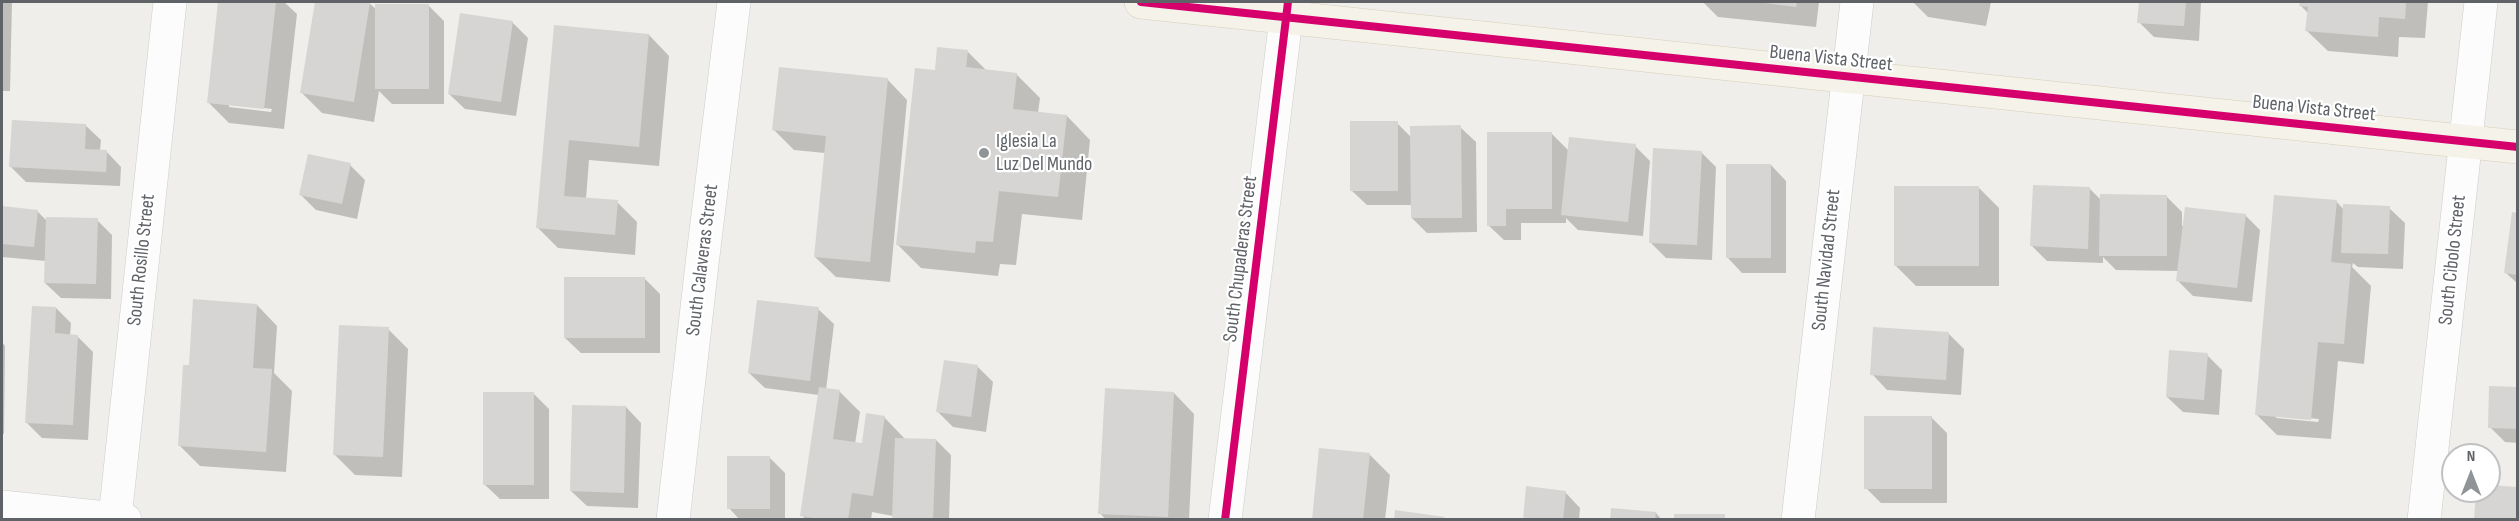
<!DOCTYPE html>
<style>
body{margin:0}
#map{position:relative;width:2519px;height:521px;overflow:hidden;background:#efeeea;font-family:"Sofia Sans Condensed",sans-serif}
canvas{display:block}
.frame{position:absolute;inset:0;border:3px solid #5f6368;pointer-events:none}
.north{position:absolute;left:2441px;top:443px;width:60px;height:60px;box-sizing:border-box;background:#fff;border:2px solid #bfc1c3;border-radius:50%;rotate:0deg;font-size:16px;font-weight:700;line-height:24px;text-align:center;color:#5f6368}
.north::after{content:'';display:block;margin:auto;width:21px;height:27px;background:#919496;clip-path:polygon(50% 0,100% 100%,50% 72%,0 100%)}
</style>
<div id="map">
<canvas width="2519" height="521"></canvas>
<div class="frame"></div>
<div class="north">N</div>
</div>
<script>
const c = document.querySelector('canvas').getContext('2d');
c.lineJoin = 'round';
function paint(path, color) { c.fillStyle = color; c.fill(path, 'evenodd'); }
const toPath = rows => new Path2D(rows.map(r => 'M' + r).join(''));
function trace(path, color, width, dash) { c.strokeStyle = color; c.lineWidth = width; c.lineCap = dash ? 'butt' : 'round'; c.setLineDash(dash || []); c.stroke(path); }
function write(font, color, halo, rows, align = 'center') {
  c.font = font + ' "Sofia Sans Condensed",sans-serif'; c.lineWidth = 4.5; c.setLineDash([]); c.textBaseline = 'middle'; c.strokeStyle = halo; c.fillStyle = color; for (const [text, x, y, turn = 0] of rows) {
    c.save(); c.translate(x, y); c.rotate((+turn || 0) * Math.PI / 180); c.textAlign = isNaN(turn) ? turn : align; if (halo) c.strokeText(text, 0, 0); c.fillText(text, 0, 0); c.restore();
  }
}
paint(toPath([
 [2,2,12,2,10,91,2,91],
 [219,2,284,2,297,14,284,129,229,123,208,102],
 [229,104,272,109,271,112,229,107],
 [316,2,362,2,369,3,377,10,429,6,444,21,444,104,392,104,379,91,374,122,322,113,302,93],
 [1703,2,1819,2,1816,27,1718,17],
 [1913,2,1991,2,1986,26,1928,17],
 [2140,2,2201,2,2199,41,2154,37,2139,22],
 [2301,2,2428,2,2425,38,2399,37,2398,57,2328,51,2307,31,2308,13,2301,6],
 [512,22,528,38,516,116,465,109,449,94],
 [556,27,649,35,669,56,659,166,589,160,586,199,617,202,637,222,635,255,558,248,537,227],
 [968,52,987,71,1016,74,1040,98,1038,113,1067,116,1090,140,1082,220,1022,214,1016,265,1000,264,998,276,921,268,897,244,936,71],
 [887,79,907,100,890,282,836,277,815,257,825,153,794,150,774,130],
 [1397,123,1411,137,1460,127,1476,142,1477,232,1427,233,1412,218,1412,205,1367,205,1351,190],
 [85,125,101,140,100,151,106,151,121,167,120,186,26,182,11,167],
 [1551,133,1569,151,1635,146,1650,161,1643,236,1578,230,1566,218,1566,223,1521,223,1521,240,1504,240,1488,225],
 [1701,152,1716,167,1712,260,1666,258,1650,242],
 [350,165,365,180,357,219,316,210,301,195],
 [1771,165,1786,181,1786,273,1742,273,1727,257],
 [1978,187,1999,208,1999,286,1916,286,1895,265],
 [2090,189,2101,200,2167,197,2182,212,2182,226,2245,215,2260,230,2252,302,2193,296,2177,280,2179,271,2116,270,2103,257,2103,263,2047,261,2032,246],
 [2336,201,2344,210,2389,208,2405,223,2403,269,2358,267,2353,263,2352,267,2371,286,2364,364,2338,361,2331,439,2277,435,2256,414],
 [2276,415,2319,419,2318,422,2276,418],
 [2,208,37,211,47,221,97,220,112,235,111,299,61,298,45,283,46,261,2,257],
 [2518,214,2518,284,2506,273],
 [644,278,660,294,660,353,581,353,565,338],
 [257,305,277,326,274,373,292,391,286,472,200,466,180,446],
 [56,308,71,323,70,336,77,336,93,352,88,440,42,438,27,423],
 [818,309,834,324,826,390,840,392,860,412,855,444,863,445,884,417,905,439,936,440,951,455,949,520,893,520,893,516,872,512,871,520,806,520,802,515,819,395,765,388,749,373],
 [388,329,408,349,402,477,355,475,334,454],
 [1949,334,1964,349,1961,395,1887,390,1872,374],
 [2,342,5,346,4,434,2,434],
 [2207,355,2222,370,2219,415,2183,412,2167,397],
 [978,367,993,382,986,432,953,427,938,412],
 [2518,389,2518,443,2505,442,2490,427],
 [1174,393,1194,414,1189,520,1106,520,1100,513],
 [534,394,549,409,549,499,500,499,484,484],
 [626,407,641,423,638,508,587,506,571,491],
 [1932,418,1947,433,1947,503,1881,503,1866,488],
 [1369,454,1390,475,1385,520,1313,520],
 [770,458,785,473,785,520,740,520,729,508],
 [1565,492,1580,508,1579,520,1524,520],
 [1656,513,1662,520,1611,520]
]), '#0003');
paint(toPath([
 [218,2,276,2,264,109,207,103],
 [315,2,370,2,354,102,300,93],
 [1757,2,1797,2,1796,7],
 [2139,2,2186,2,2184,26,2137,23],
 [2300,2,2406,2,2405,19,2379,17,2378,37,2305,31,2308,7,2299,6],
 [375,4,429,4,429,89,375,89],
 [460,13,513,21,501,102,448,94],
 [554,25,649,34,639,147,569,140,564,196,618,200,615,235,536,228],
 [937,47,968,50,966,67,1017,73,1013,109,1067,115,1058,197,999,191,993,242,976,241,975,253,896,245,915,68,935,70],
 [779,67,888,78,870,262,814,257,826,136,772,130],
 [12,120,86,124,85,149,107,150,106,172,9,167],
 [1350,121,1398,121,1398,191,1350,191],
 [1461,125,1462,218,1411,218,1410,126],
 [1487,132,1552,132,1552,209,1506,209,1506,226,1487,226],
 [1569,137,1636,144,1628,222,1561,215],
 [1653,148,1702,151,1697,245,1649,243],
 [308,154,351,163,342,204,299,195],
 [1726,164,1771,164,1771,258,1726,258],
 [2033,185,2090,187,2088,249,2030,246],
 [1894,186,1979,186,1979,266,1894,266],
 [2100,194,2167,195,2167,256,2099,256],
 [2274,195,2337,200,2331,262,2351,264,2344,344,2318,342,2311,420,2255,415],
 [2343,204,2390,206,2388,254,2341,253],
 [2,206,38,210,34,247,2,244],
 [2185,207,2246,214,2237,288,2176,281],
 [2512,212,2518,213,2518,275,2504,273],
 [46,217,98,218,96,284,44,283],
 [564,277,645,277,645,338,564,338],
 [193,299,257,304,253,368,272,369,266,452,178,446,183,365,189,365],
 [757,300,819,307,810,381,748,373],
 [32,306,56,307,55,333,78,335,73,425,25,423],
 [339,325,389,327,383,457,333,455],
 [1873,327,1949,332,1946,380,1870,375],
 [2169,350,2208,353,2204,400,2166,397],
 [944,360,978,365,971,417,936,412],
 [2489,386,2518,387,2518,429,2488,428],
 [819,387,840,390,833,439,862,443,866,413,885,416,873,496,852,493,848,520,825,520,800,516],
 [1105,388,1174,392,1168,517,1098,514],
 [483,392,534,392,534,485,483,485],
 [572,405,626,406,624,493,570,491],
 [1864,416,1932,416,1932,489,1864,489],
 [895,438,936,439,933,520,892,520],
 [1319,448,1370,453,1363,520,1312,520],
 [727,456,770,456,770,509,727,509],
 [2489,485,2518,487,2518,520,2474,520,2476,491,2489,491],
 [1526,486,1566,491,1563,520,1523,520],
 [1611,508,1656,512,1655,520,1610,520],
 [1395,510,1445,517,1444,520,1394,520],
 [1674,514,1725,514,1725,520,1674,520]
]), '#d6d5d3');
const minor = toPath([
 [2,507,125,520],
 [115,518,170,2],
 [673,520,702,264,734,2],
 [1225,520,1288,2],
 [1798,520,1857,2],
 [2424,520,2481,2]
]);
const primary = toPath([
 [1141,2,2518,147]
]);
trace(minor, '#cbcccc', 34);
trace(primary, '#d7ceb8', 34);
trace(minor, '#fdfcfc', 33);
trace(primary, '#f4f2e9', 33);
trace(toPath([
 [1141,2,2518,147],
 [1225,520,1288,2]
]), '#d6006c', 8);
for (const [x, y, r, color] of [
 [984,153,6,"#919496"]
]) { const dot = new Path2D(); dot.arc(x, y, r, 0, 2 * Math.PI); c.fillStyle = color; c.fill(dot); trace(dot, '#fff', 2); }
write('20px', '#5f6368', '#fff', [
 ["Buena Vista Street",1831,59,6],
 ["Buena Vista Street",2314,109,6],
 ["South Chupaderas Street",1241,259,-83],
 ["South Rosillo Street",142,260,-84],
 ["South Calaveras Street",703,260,-83],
 ["South Navidad Street",1827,260,-84],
 ["South Cibolo Street",2453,260,-84]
]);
write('20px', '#5f6368', '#fff', [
 ["Iglesia La",996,142],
 ["Luz Del Mundo",996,165]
], 'left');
</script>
